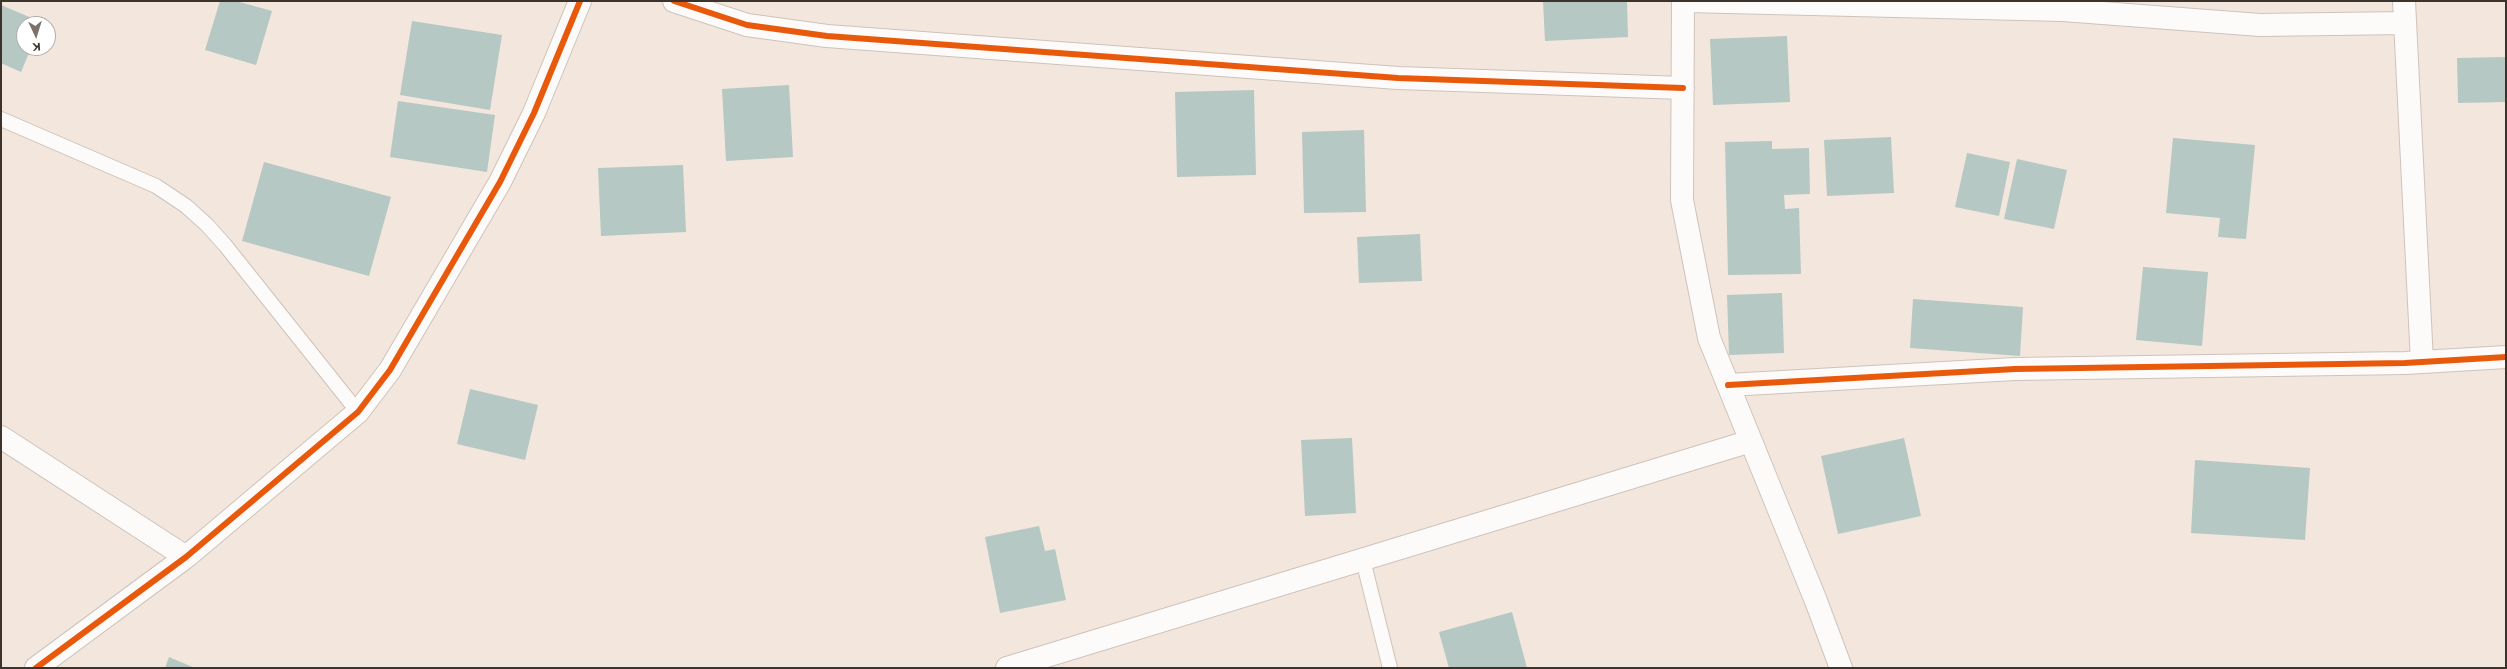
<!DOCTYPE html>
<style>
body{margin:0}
#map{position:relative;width:2507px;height:669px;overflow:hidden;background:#f3e6dd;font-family:Montserrat,sans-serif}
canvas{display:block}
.frame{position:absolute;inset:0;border:2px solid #3c332d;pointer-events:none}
.north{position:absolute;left:16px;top:16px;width:40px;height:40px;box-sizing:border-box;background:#fff;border:1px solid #b1adab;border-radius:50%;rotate:176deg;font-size:11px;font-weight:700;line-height:16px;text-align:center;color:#3c332d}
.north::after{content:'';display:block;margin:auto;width:14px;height:18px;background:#7c726b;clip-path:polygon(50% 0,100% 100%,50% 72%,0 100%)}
</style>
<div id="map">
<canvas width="2507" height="669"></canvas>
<div class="frame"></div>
<div class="north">K</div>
</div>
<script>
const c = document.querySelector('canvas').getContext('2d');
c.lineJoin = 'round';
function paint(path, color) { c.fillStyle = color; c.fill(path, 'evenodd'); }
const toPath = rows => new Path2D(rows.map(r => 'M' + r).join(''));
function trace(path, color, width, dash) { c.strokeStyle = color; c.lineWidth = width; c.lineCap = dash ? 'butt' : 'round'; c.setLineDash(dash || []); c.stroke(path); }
paint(toPath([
 [220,1,236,1,272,11,256,65,205,50],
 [1543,1,1627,1,1628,37,1545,41],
 [1,5,41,22,40,24,24,24,24,48,31,48,21,72,1,63],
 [412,21,502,35,490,110,400,95],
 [1787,36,1790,102,1713,105,1710,39],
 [2506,57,2506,102,2458,103,2457,58],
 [789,85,793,157,726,161,722,89],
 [1254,90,1256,175,1177,177,1175,92],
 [398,101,495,115,487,172,390,157],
 [1364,130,1366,212,1304,213,1302,132],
 [1891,137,1894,193,1827,196,1824,140],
 [2173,138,2255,145,2246,239,2218,237,2220,218,2166,213],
 [1772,141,1772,149,1809,148,1810,194,1784,195,1785,209,1799,208,1801,274,1728,275,1725,142],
 [1967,153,2010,162,1999,216,1955,207],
 [2017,159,2067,170,2054,229,2004,219],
 [264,162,391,197,369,276,242,241],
 [683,165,686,232,601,236,598,168],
 [1420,234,1422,281,1359,283,1357,237],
 [2143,267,2208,272,2202,346,2136,340],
 [1782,293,1784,353,1729,355,1727,295],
 [1913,299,2023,307,2020,356,1910,348],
 [470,389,538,405,525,460,457,444],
 [1352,438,1356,513,1305,516,1301,440],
 [1904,438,1921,516,1838,534,1821,456],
 [2195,460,2310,468,2305,540,2191,533],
 [1039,526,1045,551,1055,549,1066,600,1000,613,985,537],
 [1512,612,1527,668,1449,668,1439,632],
 [169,657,195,668,165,668]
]), '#b5c8c4');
const service = toPath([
 [1,119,156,186,186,206,207,225,225,245,358,412],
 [1363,560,1390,668]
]);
const minor = toPath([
 [674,1,747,25,827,36,1398,78,1683,88],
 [1683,1,1682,200,1709,338,1816,601,1841,668],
 [1686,1,2063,10,2260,25,2405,23],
 [2404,1,2422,362],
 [1728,385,2015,369,2405,363,2506,357],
 [1,437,186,557],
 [36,668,186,557,358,412,390,370,500,182,534,113,580,1],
 [1007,668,1751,441]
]);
trace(service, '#cdc3bc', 16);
trace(minor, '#cdc3bc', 24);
trace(service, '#fdfbfa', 14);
trace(minor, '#fdfbfa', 22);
trace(toPath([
 [674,1,747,25,827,36,1398,78,1683,88],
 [1728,385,2015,369,2405,363,2506,357],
 [36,668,186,557,358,412,390,370,500,182,534,113,580,1]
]), '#e8590c', 6);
</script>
